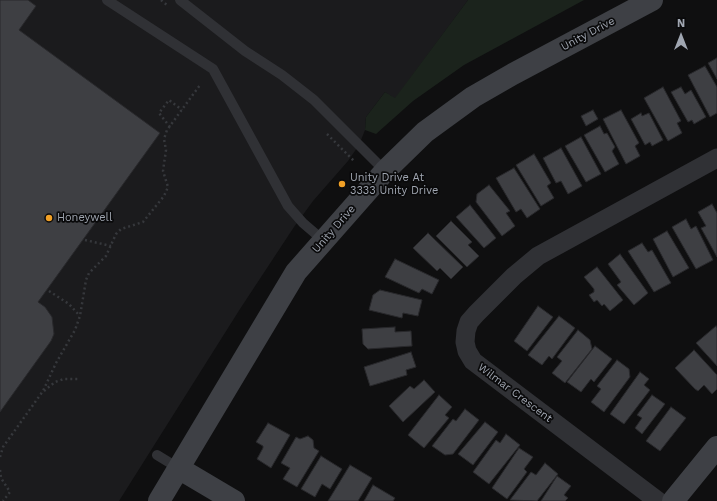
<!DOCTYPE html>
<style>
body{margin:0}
#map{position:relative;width:717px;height:501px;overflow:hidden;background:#0f0f10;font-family:"Work Sans",sans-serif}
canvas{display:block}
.north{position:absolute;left:661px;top:16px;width:40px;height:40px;-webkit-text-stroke:3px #0a0a0b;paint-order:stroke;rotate:0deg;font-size:11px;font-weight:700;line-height:16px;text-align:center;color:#a0a6b1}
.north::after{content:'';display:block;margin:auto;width:14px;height:18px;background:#a0a6b1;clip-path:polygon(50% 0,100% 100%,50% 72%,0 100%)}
</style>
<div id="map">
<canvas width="717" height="501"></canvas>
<div class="north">N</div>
</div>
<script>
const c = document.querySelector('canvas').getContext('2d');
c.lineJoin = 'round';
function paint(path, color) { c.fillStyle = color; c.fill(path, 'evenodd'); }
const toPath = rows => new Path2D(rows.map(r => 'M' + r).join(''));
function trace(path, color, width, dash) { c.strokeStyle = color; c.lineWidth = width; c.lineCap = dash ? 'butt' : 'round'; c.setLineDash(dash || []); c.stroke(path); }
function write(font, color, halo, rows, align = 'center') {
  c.font = font + ' "Work Sans",sans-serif'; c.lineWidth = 3.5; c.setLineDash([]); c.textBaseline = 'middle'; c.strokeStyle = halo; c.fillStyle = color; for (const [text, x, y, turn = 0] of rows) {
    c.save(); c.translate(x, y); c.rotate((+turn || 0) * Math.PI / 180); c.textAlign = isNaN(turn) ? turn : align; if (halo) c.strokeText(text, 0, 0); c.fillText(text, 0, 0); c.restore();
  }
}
paint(toPath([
 [0,0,468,0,395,99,385,92,366,117,365,130,359,145,348,161,313,201,294,227,240,309,119,501,0,501]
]), '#1b1b1d');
paint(toPath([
 [468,0,584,0,464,65,413,101,376,134,365,130,366,117,385,92,395,98]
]), '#1b231c');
const building = toPath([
 [0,0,28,0,36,6,19,30,160,133,38,302,45,307,52,317,54,334,51,341,0,412,0,0],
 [717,58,717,79,708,63,717,58],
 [705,66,717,87,717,113,710,117,688,75,705,66],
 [663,87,681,121,677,123,682,133,668,141,644,98,663,87],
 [681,87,685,94,691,90,706,117,694,124,692,120,688,122,671,92,681,87],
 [593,110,598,119,586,126,581,116,593,110],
 [621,110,639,143,635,146,640,156,626,164,603,119,621,110],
 [641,113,642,116,649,113,663,140,652,146,650,142,645,145,631,119,641,113],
 [600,126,604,134,607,133,615,147,612,151,619,164,605,172,584,135,600,126],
 [581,137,601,174,586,182,565,146,581,137],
 [561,148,582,186,568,194,561,181,556,183,543,158,561,148],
 [534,154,551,183,547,186,554,198,541,206,516,165,534,154],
 [514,168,540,209,527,218,521,209,516,212,496,178,514,168],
 [489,185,510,211,506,213,515,226,502,236,476,202,477,194,489,185],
 [712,204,717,213,717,257,701,228,706,226,698,212,712,204],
 [470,205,496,238,484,248,456,217,470,205],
 [686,219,691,229,696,226,713,260,696,269,672,227,686,219],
 [451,221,472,242,468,245,479,256,467,267,436,236,451,221],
 [667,231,689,268,673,277,653,239,667,231],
 [428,233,463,267,451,279,440,268,437,271,413,248,428,233],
 [642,243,648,252,652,250,671,283,654,292,628,251,642,243],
 [620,254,648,293,634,305,617,285,621,282,608,264,620,254],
 [395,259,439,280,432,294,422,289,419,293,385,277,395,259],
 [597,267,623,300,610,311,604,304,602,306,597,300,594,302,589,295,594,292,594,289,584,277,597,267],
 [380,290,422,300,418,316,403,313,402,318,369,310,373,295,380,290],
 [538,306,553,317,527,351,514,341,538,306],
 [559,316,575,328,552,359,549,356,542,365,528,355,559,316],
 [716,326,717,328,717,366,696,343,716,326],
 [395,327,395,332,411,331,412,346,368,349,363,344,362,329,395,327],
 [578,330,590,340,592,349,565,383,552,373,562,361,557,357,578,330],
 [595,346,612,359,594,382,591,379,581,392,567,382,595,346],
 [694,350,717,375,717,389,712,394,704,385,698,391,695,389,675,368,694,350],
 [411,352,416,367,406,370,407,375,370,386,364,367,411,352],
 [617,360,629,369,630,377,604,412,591,402,601,389,597,386,617,360],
 [640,372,649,379,644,385,650,390,624,424,610,414,640,372],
 [424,380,435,392,403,422,389,406,410,386,414,389,424,380],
 [439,395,452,407,445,415,449,418,424,448,408,435,439,395],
 [652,395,665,404,642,434,635,428,642,418,637,415,652,395],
 [671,407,686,418,660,451,646,441,671,407],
 [465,409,479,420,453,454,445,455,432,446,453,419,456,421,465,409],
 [485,422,498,432,473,465,458,454,485,422],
 [268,423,290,435,271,468,257,459,263,448,263,446,256,442,268,423],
 [506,434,520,445,489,484,473,472,496,440,500,443,506,434],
 [308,436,313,440,314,448,319,451,297,487,283,479,290,468,281,463,296,437,300,439,308,436],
 [519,448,533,457,524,469,527,472,507,499,492,488,519,448],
 [321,456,342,469,330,489,322,484,315,497,301,489,321,456],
 [545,463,558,474,537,501,510,500,531,472,536,475,545,463],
 [350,465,372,478,358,501,328,501,350,465],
 [557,476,571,486,564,495,568,498,565,501,541,501,557,476],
 [373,485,395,498,393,501,364,501,373,485]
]);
paint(building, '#3e3f43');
trace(building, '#29292c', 1);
trace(toPath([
 [161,0,167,5],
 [170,127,159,113,169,100,182,110],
 [327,134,355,162],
 [85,240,111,246],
 [49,291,69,304,79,315],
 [44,391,55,382,64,379,79,379],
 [0,457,3,447,43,391,56,363,75,330,80,316,86,280,89,273,106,256,116,234,121,229,143,222,164,196,168,187,163,171,166,150,164,139,167,130,200,85],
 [0,470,1,478,10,492,3,501]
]), '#36383c', 2.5, [2, 3]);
trace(toPath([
 [107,0,213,69,288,206,303,223,324,241],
 [180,0,245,51,282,75,314,100,385,171],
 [157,455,180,469]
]), '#303135', 10);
trace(toPath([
 [658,501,473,361,467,351,465,342,466,331,469,322,476,314,514,276,538,256,717,158]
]), '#303135', 19);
trace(toPath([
 [180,469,234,501],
 [159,501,296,272,385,171,425,132,473,97,513,74,652,0],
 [673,501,717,447]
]), '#3e4045', 22);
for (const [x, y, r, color] of [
 [342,184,4,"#f1a026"],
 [49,218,4,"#f1a026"]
]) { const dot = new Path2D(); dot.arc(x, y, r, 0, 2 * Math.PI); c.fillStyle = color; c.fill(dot); trace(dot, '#0a0a0b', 1.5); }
write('11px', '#a0a6b1', '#0a0a0b', [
 ["Unity Drive",588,34,-28],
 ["Unity Drive",334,229,-49],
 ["Wilmar Crescent",515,393,37]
]);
write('11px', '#a0a6b1', '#0a0a0b', [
 ["Unity Drive At",350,178],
 ["3333 Unity Drive",350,191],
 ["Honeywell",57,218]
], 'left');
</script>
